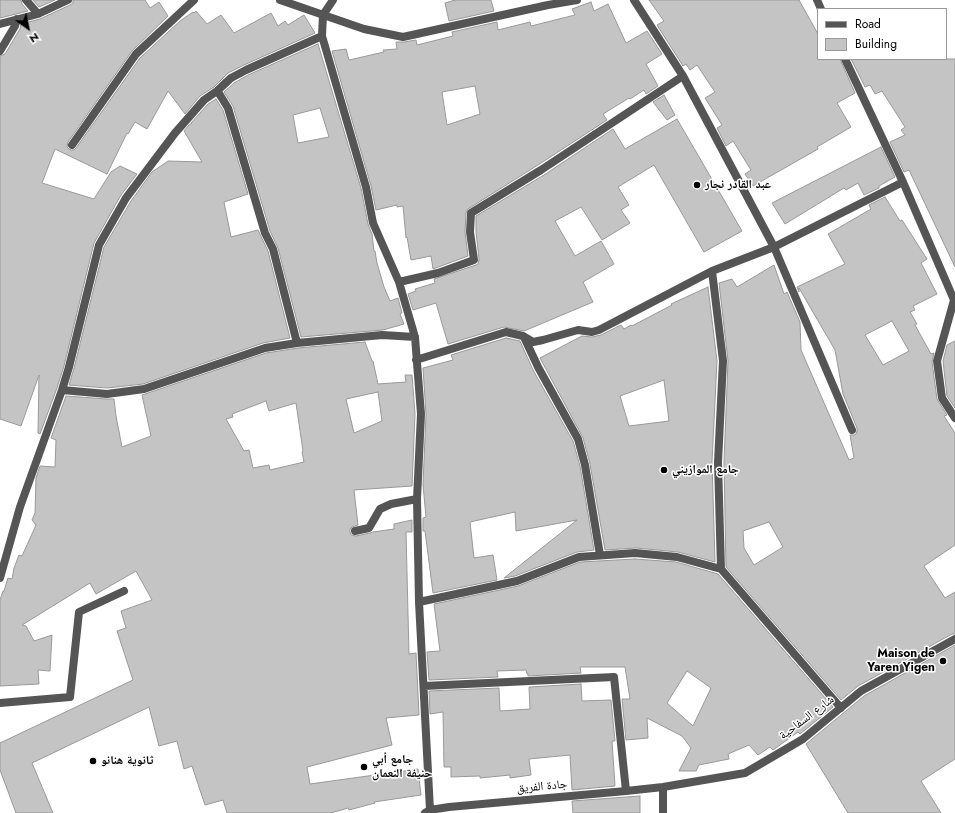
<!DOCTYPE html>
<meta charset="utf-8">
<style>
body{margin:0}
#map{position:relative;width:955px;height:813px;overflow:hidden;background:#fff;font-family:Jost,sans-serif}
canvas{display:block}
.legend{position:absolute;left:817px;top:8px;width:130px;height:52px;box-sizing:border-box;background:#fff;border:1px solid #999;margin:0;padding:5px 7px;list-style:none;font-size:12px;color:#000}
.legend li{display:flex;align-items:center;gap:8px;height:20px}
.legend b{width:20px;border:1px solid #999}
.north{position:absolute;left:8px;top:8px;width:40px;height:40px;-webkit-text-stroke:3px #fff;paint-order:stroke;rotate:147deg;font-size:11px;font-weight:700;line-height:16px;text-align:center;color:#000}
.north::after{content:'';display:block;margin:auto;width:14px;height:18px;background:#000;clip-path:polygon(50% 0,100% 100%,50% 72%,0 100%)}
</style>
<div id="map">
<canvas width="955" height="813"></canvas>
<ul class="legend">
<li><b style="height:5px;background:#555"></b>Road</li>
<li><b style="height:11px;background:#c4c4c4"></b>Building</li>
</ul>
<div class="north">N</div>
</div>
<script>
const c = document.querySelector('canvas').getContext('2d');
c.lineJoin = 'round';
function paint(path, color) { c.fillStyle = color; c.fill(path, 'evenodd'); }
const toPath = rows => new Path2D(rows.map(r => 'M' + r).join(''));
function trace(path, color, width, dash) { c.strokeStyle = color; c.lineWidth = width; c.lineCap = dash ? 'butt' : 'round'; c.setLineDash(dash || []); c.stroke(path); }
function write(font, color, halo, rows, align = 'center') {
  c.font = font + ' Jost,"Noto Naskh Arabic",sans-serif'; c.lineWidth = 3; c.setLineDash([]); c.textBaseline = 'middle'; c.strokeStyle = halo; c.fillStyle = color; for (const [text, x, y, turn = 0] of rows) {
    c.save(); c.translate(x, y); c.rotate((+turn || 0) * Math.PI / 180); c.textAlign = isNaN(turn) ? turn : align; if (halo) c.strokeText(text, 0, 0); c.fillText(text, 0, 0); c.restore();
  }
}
const building = toPath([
 [0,0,21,0,22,4,28,11,0,18,0,0],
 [33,0,55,0,39,7,33,0],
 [73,0,145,0,150,8,159,2,168,16,132,51,68,142,67,147,69,149,71,150,74,150,76,148,140,58,180,21,193,12,194,13,196,11,207,24,221,15,234,33,271,13,278,26,285,21,288,25,304,15,315,33,244,65,228,73,214,87,200,96,185,114,168,91,147,129,135,122,128,134,127,133,107,174,55,149,42,183,94,199,111,172,120,166,137,174,121,195,94,243,64,366,57,388,40,434,38,433,39,375,21,426,0,419,0,56,5,54,20,29,21,24,40,19,70,5,73,3,73,0],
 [455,0,491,0,494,11,449,21,445,3,455,0],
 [649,0,799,0,818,34,818,59,840,59,855,93,837,103,851,127,817,147,818,149,753,186,745,174,751,170,733,141,726,146,717,128,722,125,705,98,715,92,697,65,690,70,686,64,683,66,657,25,664,21,649,0],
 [591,2,594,11,608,4,626,43,647,31,662,54,646,64,658,86,646,94,644,90,630,99,629,98,603,114,607,120,538,165,468,209,466,213,465,232,468,256,433,269,431,256,411,260,407,237,406,238,403,206,397,207,397,205,376,210,371,186,332,51,346,49,349,60,384,52,383,50,397,49,396,42,404,42,416,40,417,45,453,36,452,32,497,22,498,30,530,22,531,26,575,15,572,9,591,2],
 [475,86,480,114,447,125,442,92,475,86],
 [318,44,361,188,368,224,372,234,374,251,375,251,377,263,384,287,390,301,398,298,402,313,400,314,404,324,383,330,301,337,278,248,270,231,233,106,224,92,234,83,248,75,318,44],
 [320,108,329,137,298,143,293,115,320,108],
 [851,59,955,59,955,267,909,170,904,172,890,142,905,135,901,130,905,127,882,91,875,94,870,85,865,87,851,59],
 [664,95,675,115,667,120,653,102,664,95],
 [216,99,223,110,248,194,224,202,231,237,258,230,268,251,290,338,263,343,143,384,107,388,69,385,74,368,104,247,131,201,152,172,168,161,202,162,184,131,189,125,192,123,191,123,208,104,216,99],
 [677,119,742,231,704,252,654,165,618,187,629,205,621,210,630,223,602,240,581,207,555,221,575,256,601,241,614,264,583,282,593,302,524,331,504,327,448,344,436,303,413,310,408,294,416,291,415,289,435,283,434,279,476,265,478,264,479,259,476,232,476,216,544,175,613,129,625,149,677,119],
 [881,147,895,177,879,186,879,188,864,195,858,183,846,190,844,188,785,224,772,203,881,147],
 [885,197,900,221,902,220,927,259,921,263,937,294,913,306,915,310,910,312,917,324,915,325,931,354,934,353,932,362,937,399,947,415,944,416,955,433,955,545,924,566,945,598,955,592,955,634,952,634,858,686,841,700,726,567,724,462,728,361,719,283,732,279,737,287,774,265,784,294,787,292,800,322,801,350,849,460,854,458,850,435,854,435,856,434,857,431,857,428,843,394,835,350,799,288,799,292,797,287,845,264,828,234,871,209,869,205,885,197],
 [892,321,909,351,883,365,865,335,892,321],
 [769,522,783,547,754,565,744,548,743,531,769,522],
 [708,287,717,361,712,462,715,562,678,552,636,548,605,550,590,464,583,438,540,358,582,336,592,337,601,335,621,325,624,329,631,325,632,326,672,305,671,304,708,287],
 [664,380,669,421,629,426,620,396,664,380],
 [506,338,520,341,533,370,573,441,580,466,594,550,577,552,515,576,504,578,577,520,516,531,515,512,470,522,474,558,493,555,497,580,433,593,425,531,423,531,423,518,426,517,423,485,426,414,423,368,453,360,451,355,506,338],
 [955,341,955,408,947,396,943,361,947,345,955,341],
 [365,342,372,361,373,361,378,384,406,382,405,375,412,375,415,414,412,486,354,490,358,525,352,527,350,529,350,532,351,535,356,536,370,533,373,532,394,529,394,524,412,520,412,532,406,532,409,654,416,653,419,715,386,718,392,745,307,767,310,784,418,769,421,795,374,802,375,803,349,810,348,808,331,813,227,813,223,800,205,805,192,766,184,769,177,741,159,746,149,707,32,763,53,813,16,813,0,770,0,743,133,680,117,631,126,628,121,611,152,600,136,571,96,594,90,583,22,625,26,626,34,641,52,635,50,671,38,670,39,684,0,686,0,600,3,591,4,591,8,578,12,579,14,568,19,555,22,556,36,525,32,520,35,513,36,478,40,466,55,467,56,440,51,438,66,396,107,399,114,399,116,416,122,447,151,436,142,395,266,353,298,348,365,342],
 [378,392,382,421,354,433,346,399,378,392],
 [266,401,269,411,296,403,303,451,302,452,304,462,270,470,269,465,253,468,249,450,244,451,226,419,233,417,232,414,266,401],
 [635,559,676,562,718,574,833,707,800,734,798,732,773,750,770,747,758,755,749,745,728,754,729,759,699,765,696,771,679,771,691,748,682,736,647,718,648,738,626,740,622,699,630,699,625,667,580,667,581,673,528,676,528,674,527,674,526,670,497,671,498,677,429,680,427,652,440,651,434,604,518,586,580,562,635,559],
 [687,671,711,688,693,726,667,703,687,671],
 [955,645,955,759,921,781,941,813,848,813,806,744,864,696,955,645],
 [581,684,582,701,611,700,615,741,612,741,615,786,572,790,570,755,529,759,531,775,510,778,510,775,480,778,480,776,451,777,451,767,444,767,443,712,430,714,429,691,499,688,500,711,530,709,529,687,581,684],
 [640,796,640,813,573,813,572,801,640,796]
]);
paint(building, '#c4c4c4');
trace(building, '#999', 1);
trace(toPath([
 [26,0,38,14,68,0],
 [280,0,364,29,403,37,548,5,577,0],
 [333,0,323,15,322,36,366,187,373,223,399,282,415,337,421,414,417,499,419,602,430,810],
 [634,0,683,76,774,247,852,430],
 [817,0,821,9],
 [0,24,38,14],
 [0,51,15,26,17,19],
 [845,59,903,182,954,300,955,300],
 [217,91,220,95,228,108,265,233,273,249,297,343],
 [72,145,136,54,194,0],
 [712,271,723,361,718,462,721,569],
 [399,282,438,273,474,260,470,232,471,213,541,170,683,76],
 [954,300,937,361,942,398,955,418],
 [524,337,538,367,578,439,585,465,600,555],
 [416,360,506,332,523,336,533,342,543,340,578,330,592,332,599,330,712,271,774,247,903,182],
 [62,390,107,394,144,389,265,348,297,343,382,335,415,337],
 [355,531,369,528,380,509,391,504,417,499],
 [0,578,20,507,62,390,69,367,99,245,126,198,175,133,204,100,217,91,231,78,246,70,322,36],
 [419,602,517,581,579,557,635,553,677,557,721,569,841,708],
 [424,686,614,677,626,791],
 [0,703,70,697,79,612,124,591],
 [663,787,663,813],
 [425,813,430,810,449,807,626,791,663,787,745,773,803,739,861,691,955,639]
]), '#555', 8);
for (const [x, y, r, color] of [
 [697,185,4,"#000"],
 [664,470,4,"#000"],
 [943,661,4,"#000"],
 [93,761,4,"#000"],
 [364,767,4,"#000"]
]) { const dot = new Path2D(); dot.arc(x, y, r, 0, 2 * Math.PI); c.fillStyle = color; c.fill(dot); trace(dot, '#fff', 1.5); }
write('bold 12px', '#000', '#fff', [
 ["عبد القادر نجار",705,185],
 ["جامع الموازيني",672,470],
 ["Maison de",935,654,"right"],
 ["Yaren Yigen",935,668,"right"],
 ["جامع أبي",372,760],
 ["حنيفة النعمان",372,774],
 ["ثانوية هنانو",101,761]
], 'left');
write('12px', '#000', '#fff', [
 ["شارع السفاحية",807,718,-37],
 ["جادة الفريق",542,787,-5]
]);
</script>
